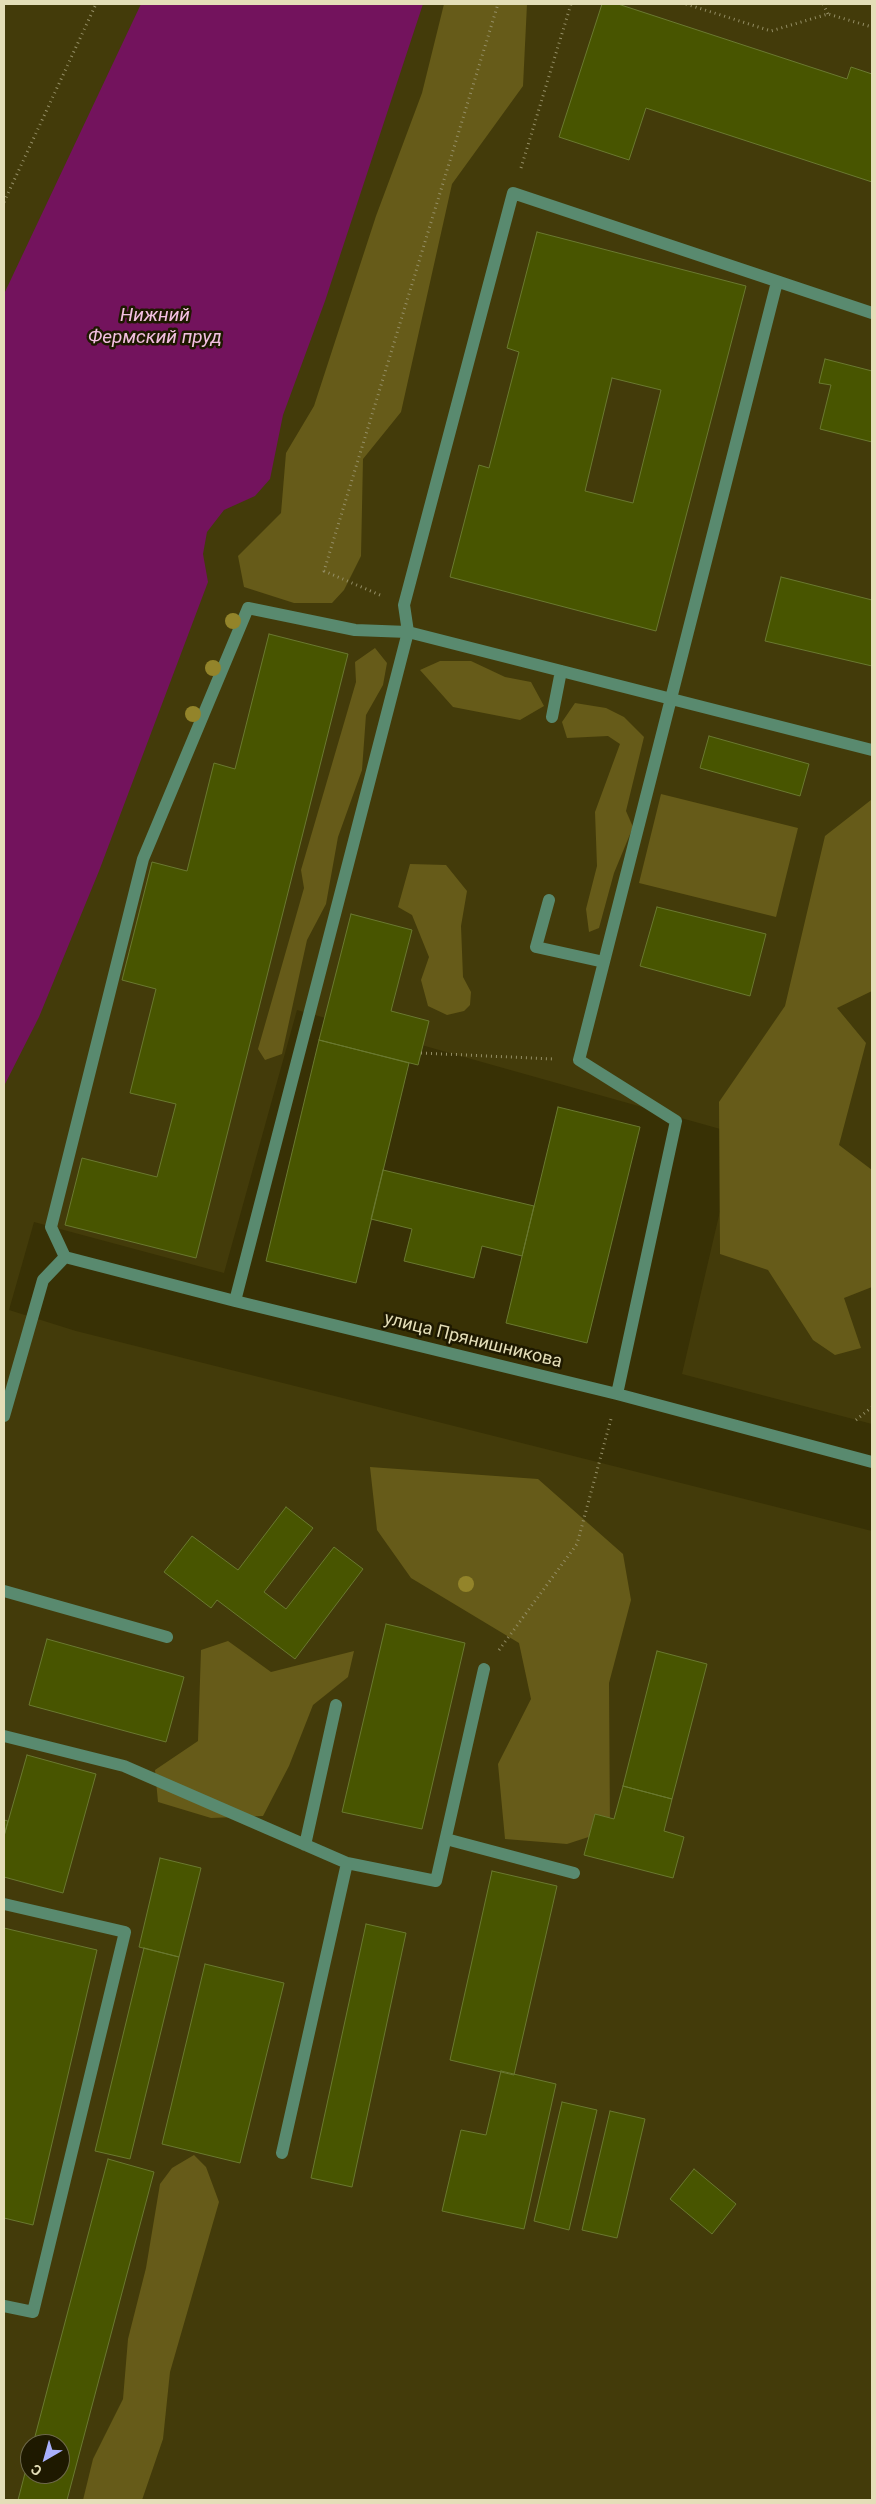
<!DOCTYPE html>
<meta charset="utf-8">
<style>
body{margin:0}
#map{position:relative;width:876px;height:2504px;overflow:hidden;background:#383105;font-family:Roboto,sans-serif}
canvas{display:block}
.frame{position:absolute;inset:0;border:5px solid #e4deb8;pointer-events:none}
.north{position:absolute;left:20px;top:2434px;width:50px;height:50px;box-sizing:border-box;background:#1e1900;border:1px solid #6d684a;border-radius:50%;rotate:218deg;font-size:14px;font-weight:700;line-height:20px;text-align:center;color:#e4deb8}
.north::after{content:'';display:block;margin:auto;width:18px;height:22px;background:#a9b0fc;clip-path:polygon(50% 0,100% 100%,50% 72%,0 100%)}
</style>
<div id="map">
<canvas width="876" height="2504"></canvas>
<div class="frame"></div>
<div class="north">С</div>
</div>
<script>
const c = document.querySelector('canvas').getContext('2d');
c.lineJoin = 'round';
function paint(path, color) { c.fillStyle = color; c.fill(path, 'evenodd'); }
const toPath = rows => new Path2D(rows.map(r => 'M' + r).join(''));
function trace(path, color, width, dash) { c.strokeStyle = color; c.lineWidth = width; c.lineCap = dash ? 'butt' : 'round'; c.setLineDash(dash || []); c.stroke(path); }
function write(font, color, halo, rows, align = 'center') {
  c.font = font + ' Roboto,sans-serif'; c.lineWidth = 5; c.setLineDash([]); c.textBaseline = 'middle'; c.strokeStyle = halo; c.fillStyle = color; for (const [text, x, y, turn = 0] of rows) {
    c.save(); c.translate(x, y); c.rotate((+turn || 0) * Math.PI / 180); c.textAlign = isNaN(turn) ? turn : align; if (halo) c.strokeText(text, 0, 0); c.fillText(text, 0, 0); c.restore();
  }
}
paint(toPath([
 [4,4,872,4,872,1424,682,1374,738,1134,297,1010,224,1273,34,1222,9,1310,76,1331,872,1531,872,2500,4,2500],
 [30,2444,60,2444,60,2474,30,2474]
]), '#433b0a');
paint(toPath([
 [444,4,527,4,523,86,452,184,401,412,363,459,361,556,344,590,332,603,294,603,244,587,238,556,281,513,286,453,314,406,376,216,422,93],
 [375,648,387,663,383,685,366,715,362,770,338,837,326,904,307,940,282,1054,265,1060,258,1049,304,888,301,870,356,682,355,662],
 [440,661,471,661,505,677,531,682,544,706,520,720,453,707,420,670],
 [575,703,606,708,624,717,644,737,626,811,633,827,614,873,599,928,589,932,586,909,597,866,595,812,620,744,608,736,567,738,562,722],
 [661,794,798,828,776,917,639,883],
 [871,800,872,991,837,1008,866,1043,839,1145,872,1170,872,1287,844,1298,861,1348,835,1355,813,1340,768,1270,720,1254,719,1102,785,1006,825,836],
 [410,864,446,865,467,891,461,926,463,977,471,992,470,1005,464,1011,447,1015,428,1006,421,980,429,957,412,915,398,907],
 [370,1467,538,1479,623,1554,631,1600,609,1683,610,1830,567,1844,505,1839,498,1764,531,1699,519,1643,411,1578,377,1530],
 [228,1641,271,1672,354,1651,348,1677,313,1705,289,1766,263,1816,211,1818,158,1802,155,1770,198,1741,201,1650],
 [194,2155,206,2167,219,2202,170,2372,163,2439,142,2500,83,2500,93,2459,123,2399,128,2339,146,2268,160,2184,172,2168]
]), '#665b19');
paint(toPath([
 [141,4,423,4,325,301,283,415,270,479,255,496,224,510,207,532,203,554,208,582,99,871,39,1017,4,1086,4,294]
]), '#73135d');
const building = toPath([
 [602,4,618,4,847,79,851,67,872,74,872,182,646,108,629,160,559,137,602,4],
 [537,232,746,286,656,631,450,577,479,465,489,468,519,352,507,348,537,232],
 [612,378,661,390,633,503,585,491,612,378],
 [825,359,872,371,872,442,820,429,831,385,819,383,825,359],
 [781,577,872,600,872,666,765,641,781,577],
 [269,634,348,654,196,1258,65,1225,82,1158,157,1177,176,1104,130,1093,156,989,122,980,152,862,187,871,214,763,235,769,269,634],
 [709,736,809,764,800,796,700,768,709,736],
 [657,907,766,934,750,996,640,966,657,907],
 [351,914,412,930,391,1011,429,1021,418,1065,319,1040,351,914],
 [319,1040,409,1063,356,1283,266,1261,319,1040],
 [558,1107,640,1127,587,1343,506,1323,558,1107],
 [383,1170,534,1206,522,1256,482,1246,474,1278,404,1261,412,1229,371,1219,383,1170],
 [286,1507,313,1528,264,1592,286,1609,334,1547,363,1569,295,1659,217,1600,211,1608,164,1572,192,1536,238,1570,286,1507],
 [386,1624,465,1643,422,1829,342,1812,386,1624],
 [47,1639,184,1677,166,1742,29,1705,47,1639],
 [657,1651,707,1664,672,1799,623,1786,657,1651],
 [27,1755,96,1774,63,1893,4,1877,4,1836,27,1755],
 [623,1786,672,1799,664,1831,684,1837,673,1878,584,1855,595,1814,614,1819,623,1786],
 [4,1820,8,1821,4,1836,4,1820],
 [160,1858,201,1868,179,1957,139,1947,160,1858],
 [492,1871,557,1886,514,2075,450,2060,492,1871],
 [366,1924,406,1933,352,2187,311,2178,366,1924],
 [4,1928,97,1950,33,2225,4,2218,4,1928],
 [144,1948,179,1957,130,2159,95,2151,144,1948],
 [205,1964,284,1983,240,2163,162,2144,205,1964],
 [501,2071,556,2084,524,2229,442,2211,461,2130,486,2135,501,2071],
 [562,2102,597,2110,569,2230,534,2221,562,2102],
 [610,2111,645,2119,617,2238,582,2230,610,2111],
 [108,2159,154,2172,67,2500,18,2500,30,2454,30,2474,60,2474,60,2444,33,2444,108,2159],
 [694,2169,736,2204,712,2234,670,2199,694,2169]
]);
paint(building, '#485500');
trace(building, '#6a7930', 1);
trace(toPath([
 [686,4,771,31,828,14,872,27],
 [823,4,828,14],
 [521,168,571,4],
 [4,202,96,4],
 [380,595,324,571,498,4],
 [421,1053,554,1059],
 [856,1420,872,1407],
 [499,1650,577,1544,611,1419]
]), '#948e65', 3, [1, 4]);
trace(toPath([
 [552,717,561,671],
 [549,900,536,947,604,962],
 [65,1257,51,1227,143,859,248,608,355,630,408,632,404,605,513,193,872,313],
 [65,1257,235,1301,617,1394,872,1462],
 [235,1301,408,632,872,750],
 [617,1394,676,1121,579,1060,777,282],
 [4,1416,43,1280,65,1257],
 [4,1591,167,1637],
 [4,1736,124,1766,347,1863,436,1881,484,1669],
 [446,1839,574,1873],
 [305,1845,336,1705],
 [4,1904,125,1932,33,2312,4,2306],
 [282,2153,347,1863]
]), '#598a6f', 12);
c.fillStyle = '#93842a';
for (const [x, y] of [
 [233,621],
 [213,668],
 [193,714],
 [466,1584]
]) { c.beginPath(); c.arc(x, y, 8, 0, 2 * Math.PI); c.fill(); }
write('18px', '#e4deb8', '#1e1900', [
 ["улица Прянишникова",473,1341,14]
]);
write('italic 19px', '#f3c0e1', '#1e1900', [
 ["Нижний",155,316],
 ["Фермский пруд",155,338]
]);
</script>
